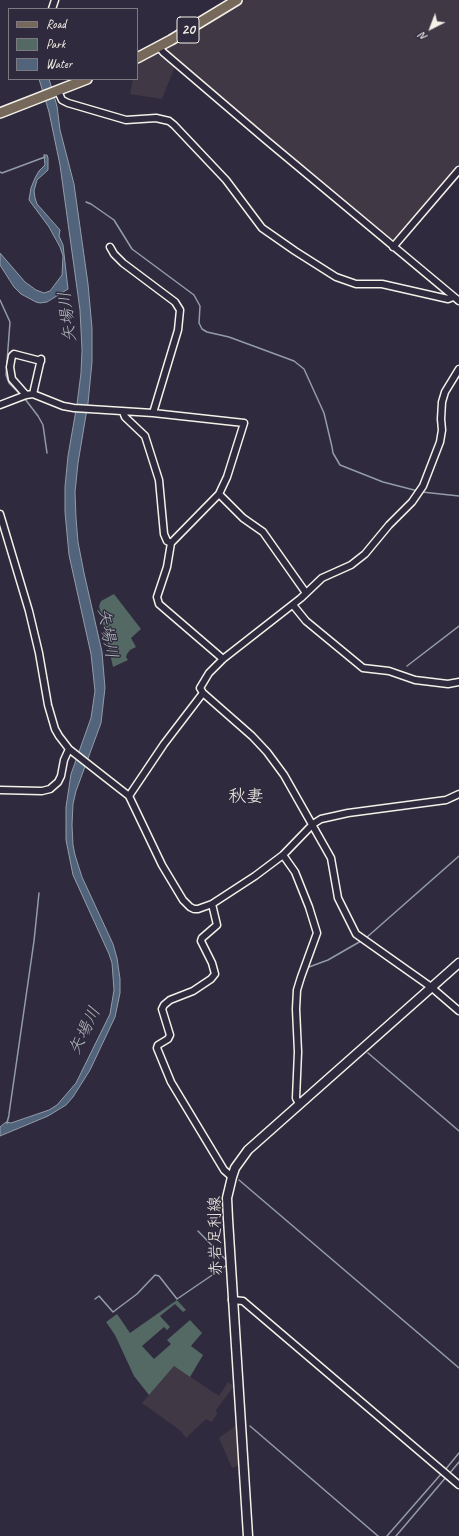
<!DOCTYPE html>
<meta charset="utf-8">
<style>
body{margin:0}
#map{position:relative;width:459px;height:1536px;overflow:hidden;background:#2f2a3d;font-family:Caveat,sans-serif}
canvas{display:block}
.legend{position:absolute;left:8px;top:8px;width:130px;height:72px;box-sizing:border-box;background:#2f2a3d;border:1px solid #7e7a81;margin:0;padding:5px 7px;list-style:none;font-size:12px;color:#f4f1e8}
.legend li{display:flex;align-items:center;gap:8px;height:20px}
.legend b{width:20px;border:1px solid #7e7a81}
.north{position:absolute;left:411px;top:8px;width:40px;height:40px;-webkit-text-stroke:3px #2f2a3d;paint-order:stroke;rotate:222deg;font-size:11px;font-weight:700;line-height:16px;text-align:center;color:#f4f1e8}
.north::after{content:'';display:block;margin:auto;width:14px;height:18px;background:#f4f1e8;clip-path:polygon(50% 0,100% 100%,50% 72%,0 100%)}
</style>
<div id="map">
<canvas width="459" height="1536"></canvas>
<ul class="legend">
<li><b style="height:5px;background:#76695c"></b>Road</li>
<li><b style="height:11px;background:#546963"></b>Park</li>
<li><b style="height:11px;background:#52647c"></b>Water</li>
</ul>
<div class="north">N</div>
</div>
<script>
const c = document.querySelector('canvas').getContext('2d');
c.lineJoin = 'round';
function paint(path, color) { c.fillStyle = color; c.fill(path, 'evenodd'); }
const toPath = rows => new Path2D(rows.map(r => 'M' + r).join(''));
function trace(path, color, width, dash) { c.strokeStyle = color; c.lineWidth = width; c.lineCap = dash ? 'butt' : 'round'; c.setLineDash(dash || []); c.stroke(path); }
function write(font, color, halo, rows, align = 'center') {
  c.font = font + ' Caveat,"Klee One",sans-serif'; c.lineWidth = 3; c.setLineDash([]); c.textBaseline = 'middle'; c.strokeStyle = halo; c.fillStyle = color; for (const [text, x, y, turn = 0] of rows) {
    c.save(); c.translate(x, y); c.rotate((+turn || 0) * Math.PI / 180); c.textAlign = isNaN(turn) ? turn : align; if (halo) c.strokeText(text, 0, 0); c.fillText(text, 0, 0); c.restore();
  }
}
paint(toPath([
 [245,0,459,0,459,166,394,241,391,241,168,52,168,48],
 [157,54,162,54,175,66,162,99,130,94,133,79,137,79,137,64],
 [174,1366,219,1396,228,1382,234,1386,216,1410,217,1414,213,1420,211,1422,206,1419,186,1438,181,1431,142,1403],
 [238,1424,240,1465,232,1468,219,1438]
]), '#413846');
paint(toPath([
 [114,594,141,629,131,638,136,647,130,650,127,654,126,657,128,660,113,667,99,606,101,601],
 [177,1300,186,1310,183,1312,175,1304,160,1316,170,1327,167,1330,164,1327,142,1346,154,1359,171,1344,167,1340,190,1320,202,1333,191,1346,203,1355,190,1377,174,1366,149,1395,134,1376,115,1335,106,1322,117,1314,130,1333]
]), '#546963');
const water = toPath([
 [39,79,49,79,57,106,60,130,74,184,88,284,92,328,92,362,88,403,78,463,75,492,76,518,78,542,84,573,102,652,105,688,101,723,76,791,73,804,72,825,73,845,75,855,82,877,113,944,117,958,120,979,120,993,115,1017,90,1070,73,1097,66,1105,48,1116,0,1136,0,1127,6,1122,11,1123,49,1110,57,1105,76,1083,110,1014,114,990,112,963,109,954,73,875,66,840,66,807,71,774,91,718,95,691,91,654,69,555,65,512,65,487,68,456,77,404,81,373,82,350,80,310,60,165,49,112,39,79],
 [44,155,47,155,48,158,48,170,37,180,34,191,35,198,37,204,60,230,59,236,63,245,68,289,47,302,40,303,36,302,21,294,14,287,0,265,0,253,25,282,36,290,44,293,50,291,62,275,63,256,60,247,49,227,29,200,31,188,35,178,39,171,45,165,44,155]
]);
paint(water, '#52647c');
trace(water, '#939ca7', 1);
trace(toPath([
 [0,172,2,173,45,157],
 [86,202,91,204,114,220,132,249,194,295,200,306,199,323,202,329,207,332,229,337,294,361,304,369,324,413,332,447,333,453,340,465,383,482,418,491],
 [0,300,10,322,6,375,9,383,20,394],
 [25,399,38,416,43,425,47,453],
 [422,492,459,496],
 [407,666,459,626],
 [366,938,459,856],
 [309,967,328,960,361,941],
 [368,1053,459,1131],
 [9,1114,34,941,39,893],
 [7,1123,9,1115],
 [239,1180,459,1368],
 [95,1299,99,1296,113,1312,137,1294,155,1275,159,1276,177,1299,227,1265,227,1261,198,1231],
 [250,1426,378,1536],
 [445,1470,459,1453],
 [449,1474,459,1462],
 [387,1536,442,1473],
 [396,1536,447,1476]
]), '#939ca7', 1.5);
const street = toPath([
 [52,9,55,0],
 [159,47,163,52,266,140,459,301],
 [58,91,62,100,68,103,126,120,156,118,169,121,174,125,226,180,262,228,295,251,336,277,356,284,382,284,448,299,453,297],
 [110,247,114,254,123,263,175,302,180,310,178,330,153,413],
 [393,247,459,170],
 [459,369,445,392,442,402,441,419,442,430,440,442,423,486,412,502,389,525,365,554,351,565,322,578,301,598,223,659,209,673,200,688,203,693,252,736,267,752,284,775,331,858,338,898,356,934,431,987,459,1011],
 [33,394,41,359],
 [26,395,12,379,10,367,12,356,14,354,41,361],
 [0,405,26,395,33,394,63,406,74,408,153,413,244,423,227,477,219,494,171,543,167,567,157,597,159,604,223,659],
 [123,412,125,417,145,436,159,480,164,534,167,541,171,543],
 [219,494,243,518,263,532,306,593],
 [0,514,29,611,39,653,48,705,55,729,59,736,69,749,129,796,162,865,183,900,190,907,194,909,198,909,212,904,255,876,283,855,313,824,321,819,348,813,446,800,459,794],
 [293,605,306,621,363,668,389,671,415,680,448,684,459,682],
 [0,790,42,791,50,789,58,782,61,776,64,760,69,749],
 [129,796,164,744,203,693],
 [283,855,295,872,309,907,317,933,301,977,297,990,296,1009,298,1052,296,1098,299,1104],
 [212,904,217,925,202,938,201,941,212,963,215,974,211,979,193,991,170,1000,164,1005,162,1009,170,1035,168,1039,158,1045,157,1048,171,1082,224,1170,232,1177],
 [232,1300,243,1301,459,1485]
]);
const secondary = toPath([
 [248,1536,228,1219,227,1198,232,1177,235,1168,248,1150,459,963]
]);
const primary = toPath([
 [137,58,171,40,237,0],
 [0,113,87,79]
]);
trace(street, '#f4f1e8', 9);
trace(secondary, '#f4f1e8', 11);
trace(primary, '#f4f1e8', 12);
trace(street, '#2f2a3d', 6);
trace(secondary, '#2f2a3d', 8);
trace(primary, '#76695c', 9);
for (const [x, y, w] of [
 [188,30,22]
]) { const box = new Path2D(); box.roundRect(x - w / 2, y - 13, w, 26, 3); c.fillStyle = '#2f2a3d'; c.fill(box); trace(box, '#f4f1e8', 1); }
write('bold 15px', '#f4f1e8', null, [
 ["20",188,30]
]);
write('16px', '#f4f1e8', '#2f2a3d', [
 ["赤岩足利線",216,1236,-91]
]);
write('italic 17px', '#b3b9bd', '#2f2a3d', [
 ["矢場川",68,317,-97],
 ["矢場川",107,633,80],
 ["矢場川",85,1031,-64]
]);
write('18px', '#f4f1e8', '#2f2a3d', [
 ["秋妻",246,797]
]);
</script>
